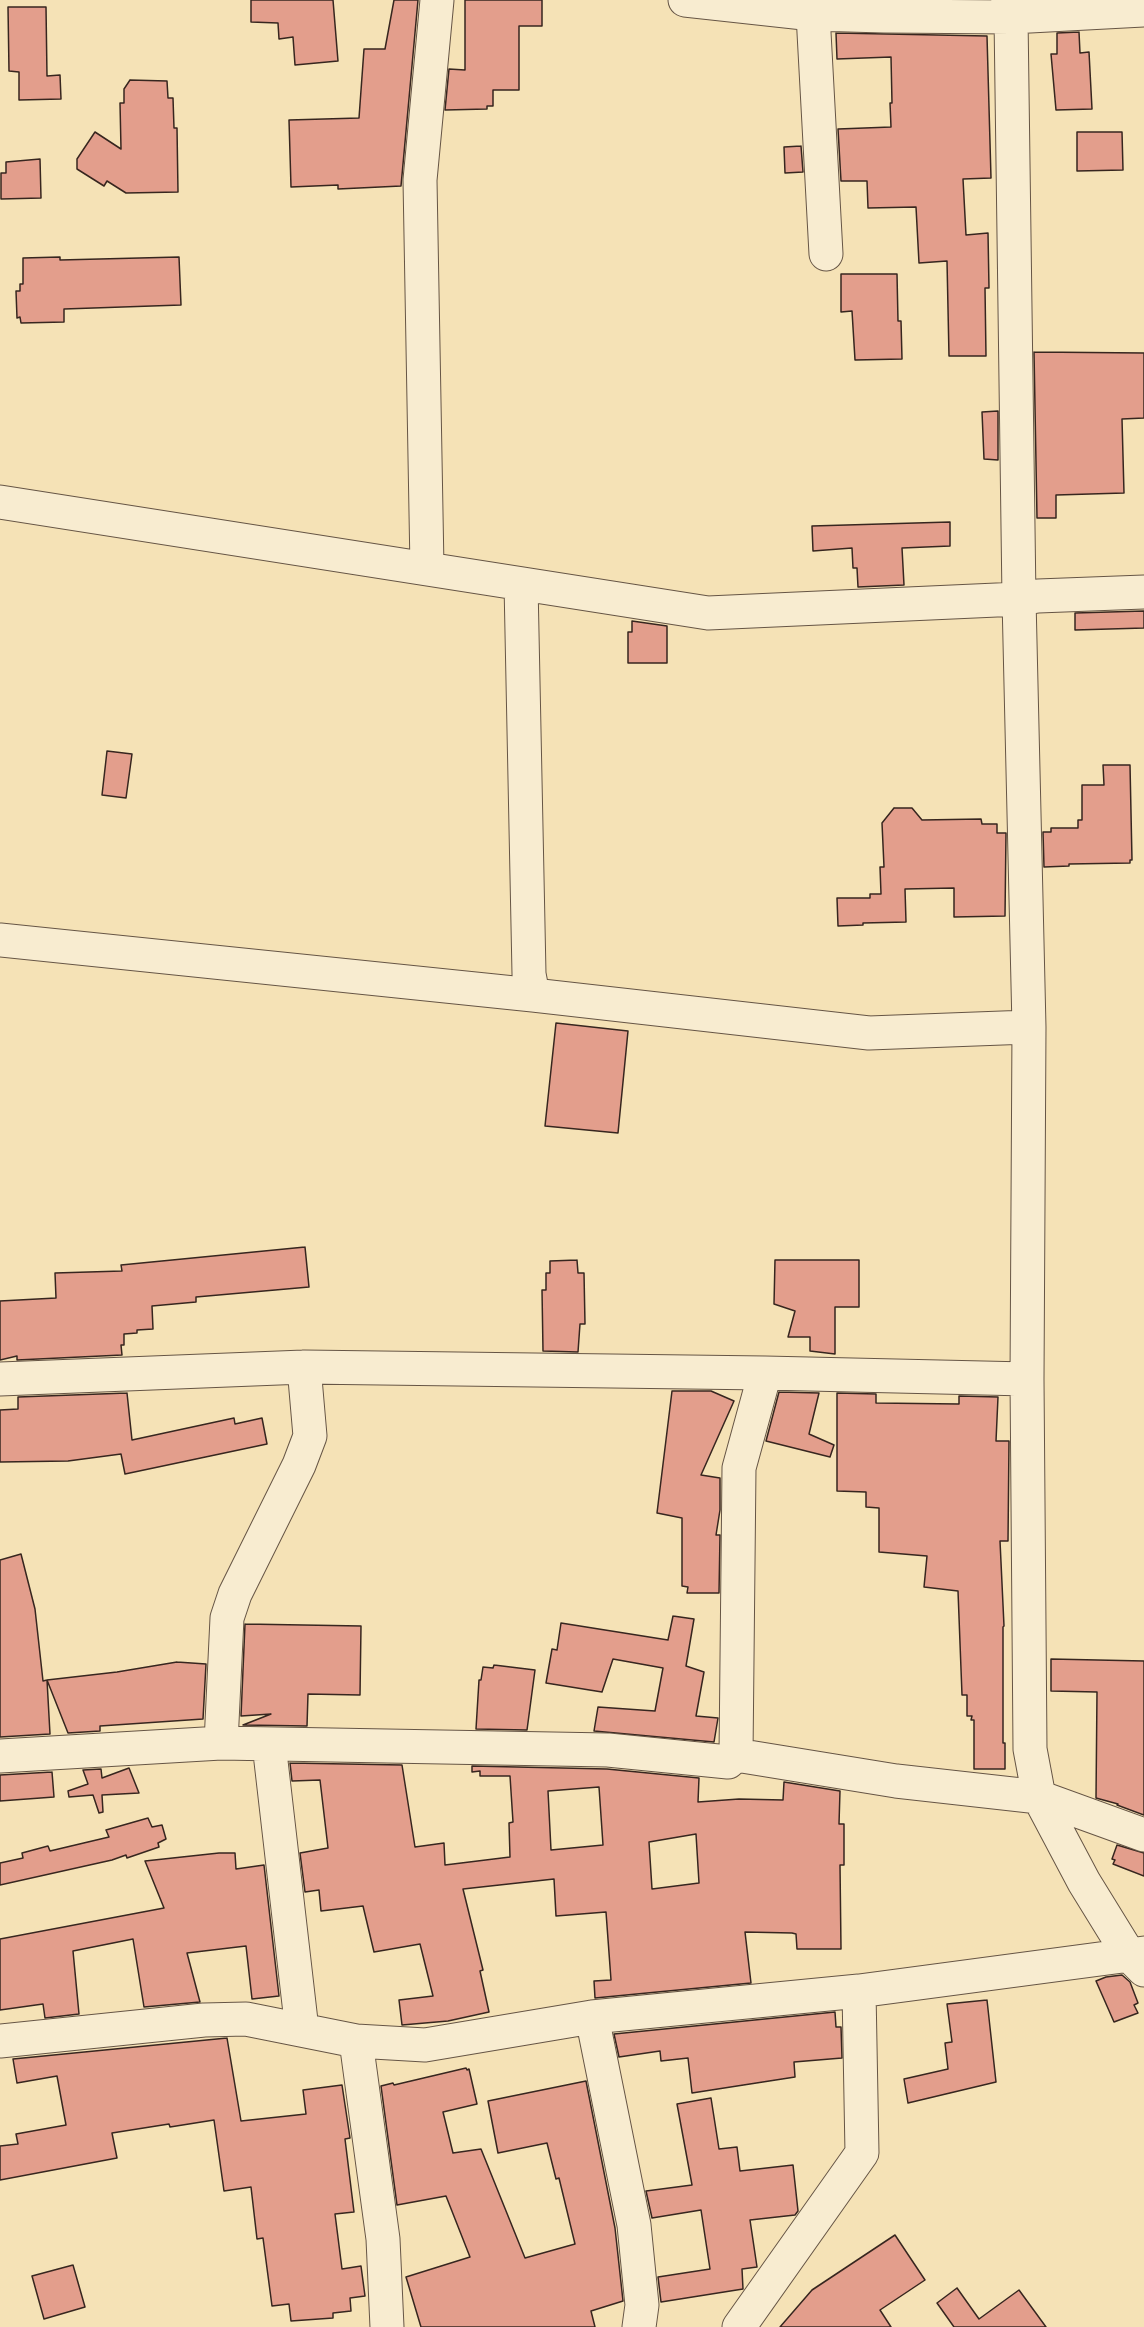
<!DOCTYPE html>
<style>
body{margin:0}
canvas{display:block;background:#f5e2b6}
</style>
<canvas width="1144" height="2327"></canvas>
<script>
const c = document.querySelector('canvas').getContext('2d');
c.lineJoin = 'round';
function paint(path, color) { c.fillStyle = color; c.fill(path, 'evenodd'); }
const toPath = rows => new Path2D(rows.map(r => 'M' + r).join(''));
function trace(path, color, width, dash) { c.strokeStyle = color; c.lineWidth = width; c.lineCap = dash ? 'butt' : 'round'; c.setLineDash(dash || []); c.stroke(path); }
const building = toPath([
 [251,0,333,0,338,61,295,65,293,37,279,39,278,23,251,22,251,0],
 [394,0,418,0,401,186,338,189,338,185,291,187,289,120,359,118,364,49,385,49,394,0],
 [465,0,542,0,542,26,519,26,519,90,493,90,493,106,487,106,487,109,445,110,449,69,465,70,465,0],
 [8,7,46,7,47,76,60,75,61,99,19,100,19,72,9,71,8,7],
 [1079,32,1080,53,1089,52,1092,109,1056,110,1051,54,1057,54,1057,33,1079,32],
 [836,33,987,36,991,178,963,179,966,235,988,233,989,288,985,288,986,356,949,356,947,261,919,263,916,207,868,208,867,181,841,181,838,129,891,127,890,103,892,103,891,57,837,59,836,33],
 [130,80,167,81,168,98,173,98,174,128,177,128,178,192,126,193,107,181,104,186,77,169,77,159,95,132,121,149,120,103,124,103,124,89,130,80],
 [1077,132,1122,132,1123,170,1077,171,1077,132],
 [801,146,803,172,785,173,784,147,801,146],
 [40,159,41,198,1,199,1,173,6,173,6,162,40,159],
 [60,257,60,260,179,257,181,305,64,309,64,322,21,323,20,317,17,318,16,291,20,291,20,284,23,284,23,258,60,257],
 [841,274,897,274,898,321,901,321,902,359,855,360,852,311,841,312,841,274],
 [1034,352,1144,353,1144,418,1122,419,1124,493,1056,495,1056,518,1037,518,1034,352],
 [998,411,998,460,984,459,982,412,998,411],
 [950,522,950,546,902,548,904,585,858,587,857,568,853,568,852,548,813,551,812,526,950,522],
 [1144,611,1144,628,1075,630,1075,613,1144,611],
 [632,621,667,626,667,663,628,663,628,632,632,632,632,621],
 [107,751,132,754,126,798,102,795,107,751],
 [1103,765,1130,765,1132,860,1130,860,1130,863,1069,864,1069,866,1044,867,1043,832,1051,832,1051,828,1078,828,1078,820,1082,820,1082,785,1104,785,1103,765],
 [894,808,912,808,922,820,981,819,982,824,997,824,997,833,1006,833,1005,916,954,917,954,888,905,889,906,922,863,923,863,925,838,926,837,898,870,898,870,894,881,894,880,867,884,867,882,823,894,808],
 [556,1023,628,1031,618,1133,545,1126,556,1023],
 [305,1247,309,1287,196,1297,196,1302,152,1306,153,1329,137,1330,137,1333,124,1334,124,1345,121,1345,122,1355,17,1360,17,1356,0,1360,0,1301,56,1298,55,1273,122,1271,121,1265,305,1247],
 [577,1260,578,1273,584,1273,585,1324,580,1324,578,1352,543,1351,542,1290,546,1290,546,1273,550,1273,550,1261,577,1260],
 [775,1260,859,1260,859,1307,835,1307,835,1354,810,1351,810,1337,788,1337,795,1311,774,1304,775,1260],
 [672,1391,711,1391,734,1401,701,1475,720,1478,720,1510,716,1535,720,1535,719,1593,687,1593,688,1587,682,1586,682,1518,657,1513,672,1391],
 [779,1392,819,1393,809,1434,834,1445,830,1457,766,1441,779,1392],
 [127,1393,132,1440,234,1418,235,1424,262,1418,267,1444,125,1474,121,1454,68,1461,0,1462,0,1410,18,1409,18,1397,127,1393],
 [837,1393,876,1394,876,1403,959,1404,959,1396,998,1397,996,1441,1009,1441,1008,1541,1000,1541,1004,1626,1003,1627,1003,1743,1005,1743,1005,1769,974,1769,974,1720,971,1720,972,1716,967,1716,967,1695,962,1695,958,1591,924,1587,927,1556,879,1552,879,1508,866,1507,866,1492,837,1491,837,1393],
 [21,1554,35,1609,43,1681,47,1680,50,1734,0,1737,0,1560,21,1554],
 [673,1616,694,1619,686,1666,704,1672,696,1716,718,1718,714,1742,594,1731,598,1707,655,1711,663,1668,613,1659,602,1692,546,1683,552,1649,557,1650,561,1623,668,1640,673,1616],
 [245,1624,361,1626,360,1695,308,1694,307,1726,243,1725,271,1714,241,1716,245,1624],
 [1051,1659,1144,1661,1144,1815,1117,1805,1118,1804,1096,1798,1097,1692,1051,1691,1051,1659],
 [177,1662,206,1664,203,1719,100,1726,100,1731,68,1733,47,1680,117,1672,177,1662],
 [494,1665,535,1670,527,1730,476,1729,479,1680,481,1680,483,1667,493,1668,494,1665],
 [290,1763,402,1765,415,1847,444,1843,445,1865,510,1857,509,1823,513,1822,510,1776,480,1776,480,1771,472,1772,472,1766,607,1769,699,1778,698,1802,739,1799,783,1800,784,1782,840,1791,839,1824,844,1824,844,1865,840,1865,841,1949,797,1949,796,1934,792,1933,745,1932,751,1983,595,1998,594,1981,611,1980,606,1912,556,1916,554,1879,463,1889,483,1970,480,1971,489,2012,448,2021,402,2025,399,2000,433,1996,420,1944,374,1952,363,1906,321,1911,319,1890,305,1892,300,1853,328,1848,320,1780,292,1781,290,1763],
 [599,1787,603,1845,551,1850,548,1791,599,1787],
 [696,1834,699,1883,652,1889,649,1842,696,1834],
 [129,1768,139,1793,102,1795,103,1812,99,1813,93,1795,69,1797,68,1791,88,1784,83,1770,101,1769,102,1778,129,1768],
 [52,1772,54,1797,0,1801,0,1775,52,1772],
 [148,1818,152,1827,162,1825,166,1839,158,1843,159,1847,127,1858,126,1855,112,1860,0,1885,0,1863,23,1858,22,1853,48,1846,50,1851,109,1837,106,1830,148,1818],
 [1117,1845,1144,1853,1144,1876,1113,1864,1115,1860,1112,1859,1117,1845],
 [219,1853,235,1853,236,1869,264,1865,279,1996,252,1999,246,1946,187,1953,200,2002,144,2007,133,1939,73,1951,79,2014,45,2018,43,2004,0,2010,0,1939,164,1908,145,1861,219,1853],
 [1122,1975,1130,1982,1138,2003,1134,2005,1138,2013,1114,2022,1096,1981,1106,1977,1122,1975],
 [987,2000,996,2082,908,2103,904,2079,948,2069,945,2043,952,2042,947,2004,987,2000],
 [835,2012,836,2027,841,2027,842,2058,794,2062,795,2077,692,2093,688,2058,661,2061,660,2051,619,2057,614,2034,835,2012],
 [227,2038,241,2121,306,2114,303,2090,342,2085,350,2138,345,2139,354,2212,335,2214,342,2269,361,2266,365,2296,350,2298,351,2311,333,2313,333,2318,291,2321,289,2304,272,2306,263,2238,257,2239,251,2187,224,2191,214,2120,170,2127,169,2124,112,2133,117,2158,0,2180,0,2146,18,2144,16,2134,66,2125,57,2076,17,2083,13,2059,227,2038],
 [466,2068,467,2070,469,2069,477,2104,443,2112,453,2153,481,2149,525,2258,575,2244,559,2178,556,2179,547,2143,498,2153,488,2101,586,2081,615,2228,623,2301,591,2311,595,2327,421,2327,406,2277,470,2257,446,2196,397,2205,381,2086,393,2083,394,2085,466,2068],
 [711,2098,719,2149,737,2147,740,2171,793,2165,798,2211,795,2215,750,2220,757,2267,742,2269,743,2289,661,2302,658,2277,710,2269,701,2210,652,2218,646,2191,692,2185,677,2104,711,2098],
 [895,2235,925,2280,880,2310,891,2327,780,2327,812,2290,895,2235],
 [73,2265,85,2307,44,2319,32,2276,73,2265],
 [957,2288,979,2319,1019,2290,1046,2327,954,2327,937,2303,957,2288]
]);
paint(building, '#e39e8c');
trace(building, '#37261f', 1.5);
const minor = toPath([
 [685,0,813,14,884,16,1011,17,1144,10],
 [1008,0,1011,17,1019,599,1029,1027,1027,1379,1030,1749,1039,1797,1084,1882,1129,1955,1144,1970],
 [813,14,826,254],
 [0,502,708,613,1019,599,1038,596,1144,592],
 [427,568,420,180,437,0],
 [521,584,529,974,533,995],
 [0,940,533,995,869,1033,1029,1027],
 [0,1379,304,1367,765,1373,1027,1379],
 [221,1743,227,1618,235,1594,299,1465,310,1436,304,1367],
 [269,1744,302,2030],
 [736,1755,739,1468,765,1373],
 [0,1756,221,1743,608,1750,728,1762,736,1755,896,1781,1039,1797,1144,1835],
 [592,2017,634,2225,642,2305,639,2327],
 [0,2041,204,2020,246,2019,356,2041,425,2045,592,2017,859,1991,1144,1953],
 [356,2041,383,2239,387,2327],
 [739,2327,862,2153,859,1991]
]);
trace(minor, '#665545', 35);
trace(minor, '#f8ecd0', 33);
</script>
